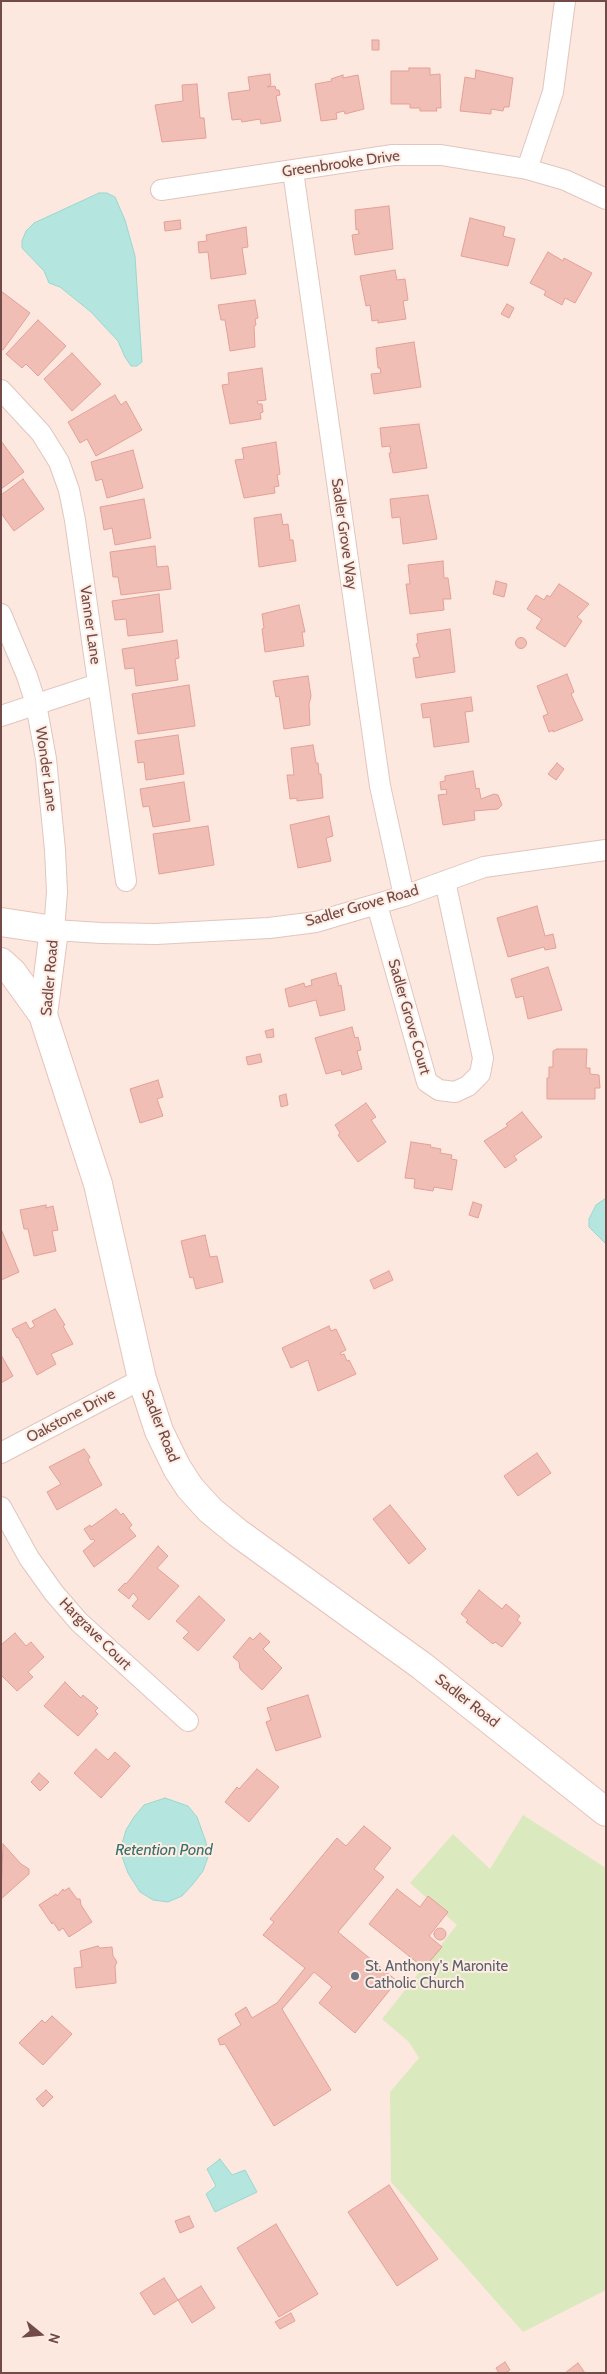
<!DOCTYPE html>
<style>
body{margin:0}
#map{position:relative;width:607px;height:2374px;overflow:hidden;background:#fce8de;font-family:Cabin,sans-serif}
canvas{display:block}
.frame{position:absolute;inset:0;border:2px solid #724a47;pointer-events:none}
.north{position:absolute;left:15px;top:2309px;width:50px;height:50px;-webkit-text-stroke:4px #ffede4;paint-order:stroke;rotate:107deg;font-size:14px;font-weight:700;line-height:20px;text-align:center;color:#724a47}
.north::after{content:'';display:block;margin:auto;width:18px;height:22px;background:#724a47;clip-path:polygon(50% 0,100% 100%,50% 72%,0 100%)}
</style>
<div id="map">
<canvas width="607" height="2374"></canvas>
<div class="frame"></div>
<div class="north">N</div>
</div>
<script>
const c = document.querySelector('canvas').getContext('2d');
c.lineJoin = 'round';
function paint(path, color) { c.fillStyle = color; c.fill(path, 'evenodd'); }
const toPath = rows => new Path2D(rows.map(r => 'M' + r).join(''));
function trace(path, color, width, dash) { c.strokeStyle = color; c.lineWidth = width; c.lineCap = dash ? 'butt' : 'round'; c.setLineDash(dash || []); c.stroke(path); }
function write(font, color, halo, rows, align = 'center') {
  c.font = font + ' Cabin,sans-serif'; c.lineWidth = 4; c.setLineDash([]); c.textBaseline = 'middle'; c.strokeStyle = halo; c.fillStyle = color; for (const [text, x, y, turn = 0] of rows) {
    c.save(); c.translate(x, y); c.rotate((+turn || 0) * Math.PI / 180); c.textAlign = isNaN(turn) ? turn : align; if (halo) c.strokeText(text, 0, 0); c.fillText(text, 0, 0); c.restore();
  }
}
paint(toPath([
 [523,1815,606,1868,606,2290,523,2332,391,2182,390,2092,419,2058,409,2042,382,2019,457,1925,410,1883,453,1834,490,1869]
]), '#dbe9be');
const water = toPath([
 [99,193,107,193,115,197,125,220,135,256,142,362,137,366,131,366,125,357,118,341,91,312,60,287,49,283,44,271,22,248,22,241,26,231,34,223,99,193],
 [606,1198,606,1244,589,1227,589,1219,596,1205,606,1198],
 [165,1798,188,1806,197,1817,206,1842,208,1857,203,1871,193,1884,182,1896,168,1902,153,1900,140,1892,128,1873,120,1851,126,1830,134,1817,144,1805,165,1798],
 [220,2159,232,2175,245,2170,257,2192,215,2212,206,2194,216,2186,207,2169,220,2159]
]);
paint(water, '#b4e5df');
trace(water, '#9ad7d0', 1);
const building = toPath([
 [372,40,379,40,379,50,372,50,372,40],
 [409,68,430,68,430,75,440,74,441,108,436,108,437,111,420,111,420,108,410,108,410,104,391,104,391,71,409,71,409,68],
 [476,70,513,78,509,107,504,107,503,111,491,109,491,114,460,111,465,77,475,79,476,70],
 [270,74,271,85,267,87,275,86,276,90,279,90,280,95,276,96,281,121,261,124,260,119,242,122,241,119,232,120,228,93,250,90,248,77,270,74],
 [343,75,343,78,358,75,364,109,345,114,344,111,336,113,337,119,321,121,315,84,332,81,331,79,343,75],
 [197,84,200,118,204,118,206,138,162,142,155,105,183,101,182,85,197,84],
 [389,206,393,249,355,255,352,235,359,234,358,229,356,230,355,210,389,206],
 [470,218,505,227,503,236,515,239,508,266,461,256,470,218],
 [180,220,181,229,165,231,164,222,180,220],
 [246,227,248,247,242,248,246,274,211,279,208,252,199,253,198,242,207,241,206,235,246,227],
 [548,252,563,261,564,258,592,273,575,303,565,298,562,305,544,295,546,291,530,283,548,252],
 [395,270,397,280,405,279,408,300,403,301,406,319,378,323,378,320,372,321,370,305,366,306,360,276,395,270],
 [1,291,30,313,3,350,1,349,1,291],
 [255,300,258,318,255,319,256,325,254,326,255,347,230,351,225,320,221,320,218,305,255,300],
 [507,304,514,308,509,318,501,314,507,304],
 [38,320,66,346,38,376,26,364,22,368,6,354,38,320],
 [414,342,421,387,374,394,371,374,381,373,380,368,378,368,376,348,414,342],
 [72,353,101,384,72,411,44,379,72,353],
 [262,368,266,400,257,401,258,404,262,404,263,412,260,413,261,419,230,424,222,385,229,384,228,373,262,368],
 [115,395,121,405,126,401,142,430,96,456,87,439,80,443,68,422,115,395],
 [419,424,427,468,393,473,389,453,391,453,390,446,382,447,380,428,419,424],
 [1,441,24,472,1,489,1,441],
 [276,442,280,474,277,475,279,486,274,487,275,493,244,498,235,460,244,459,242,448,276,442],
 [133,450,143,488,107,498,102,479,96,481,91,462,133,450],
 [23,479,44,509,14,531,1,513,1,495,23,479],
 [428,495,437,539,403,544,400,517,392,518,390,499,428,495],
 [144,499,151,538,115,545,112,528,104,530,100,507,144,499],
 [281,514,283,525,288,524,290,540,293,540,296,561,259,567,254,518,281,514],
 [155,546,157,567,168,566,171,589,121,595,118,577,113,577,110,552,155,546],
 [443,561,444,578,448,578,451,599,443,599,444,610,410,614,406,584,410,584,408,565,443,561],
 [496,581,507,584,504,597,493,594,496,581],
 [559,584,589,604,577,617,582,621,565,647,536,628,542,619,527,609,536,595,544,600,547,595,550,597,559,584],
 [159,594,163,632,128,636,126,619,115,620,112,601,159,594],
 [299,605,305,632,302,632,304,646,265,652,262,629,264,628,262,614,299,605],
 [450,629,455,672,416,678,413,658,420,657,416,644,418,643,417,634,450,629],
 '515.5 643a5.5 5.5 0 1 1 11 0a5.5 5.5 0 1 1-11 0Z',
 [177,640,179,658,175,659,178,680,136,686,134,668,125,669,122,649,177,640],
 [567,674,574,692,571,694,583,720,553,732,553,730,549,732,543,716,548,714,537,686,567,674],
 [308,676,311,696,309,704,310,725,284,729,279,696,276,697,273,681,308,676],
 [189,685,195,726,138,734,132,694,189,685],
 [471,697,473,711,465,712,469,742,434,747,430,717,423,718,421,704,471,697],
 [178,735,184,774,146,780,144,762,138,763,135,741,178,735],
 [313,745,316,763,318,763,319,774,321,774,323,798,297,801,297,798,290,799,287,775,294,775,291,748,313,745],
 [557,763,564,769,556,780,548,774,557,763],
 [473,771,476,789,479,788,481,799,494,794,498,795,502,805,498,809,474,811,475,820,443,825,438,795,447,794,446,789,441,790,440,782,445,781,445,776,473,771],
 [184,782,190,821,153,827,149,806,143,807,140,789,184,782],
 [329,816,333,836,326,838,331,861,298,868,290,825,329,816],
 [208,826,214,865,159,874,153,834,208,826],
 [537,906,545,936,553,934,556,948,545,950,544,947,508,957,497,918,537,906],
 [548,967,562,1010,528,1019,523,996,516,998,511,979,548,967],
 [336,973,339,986,341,985,345,1010,320,1016,316,1000,289,1007,285,989,304,983,305,987,312,985,311,980,336,973],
 [352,1027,355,1038,358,1037,361,1050,357,1051,362,1069,342,1075,341,1070,326,1074,315,1038,352,1027],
 [273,1029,274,1037,267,1038,265,1031,273,1029],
 [557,1049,587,1049,586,1068,590,1068,590,1074,599,1075,600,1088,595,1088,595,1099,547,1099,547,1078,549,1078,549,1067,553,1067,553,1051,557,1049],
 [260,1054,262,1062,248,1065,246,1057,260,1054],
 [158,1080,163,1097,157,1099,163,1116,140,1123,130,1089,158,1080],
 [286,1094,288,1105,281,1107,279,1096,286,1094],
 [366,1103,376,1117,371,1120,386,1142,358,1162,338,1135,340,1133,335,1125,366,1103],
 [522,1112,542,1137,514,1156,517,1160,505,1168,484,1141,508,1126,506,1124,522,1112],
 [411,1142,431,1145,430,1147,441,1149,440,1153,452,1155,451,1159,457,1160,452,1190,434,1187,433,1191,414,1188,415,1179,405,1178,411,1142],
 [473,1202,482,1205,478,1218,469,1215,473,1202],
 [46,1205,46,1208,53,1206,58,1230,52,1231,56,1251,34,1256,28,1229,24,1229,20,1210,46,1205],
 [1,1229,19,1272,1,1280,1,1229],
 [205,1235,210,1257,217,1256,223,1282,196,1289,193,1277,190,1278,181,1241,205,1235],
 [389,1271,393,1280,374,1289,370,1280,389,1271],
 [55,1309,65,1325,63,1326,73,1344,51,1354,56,1364,37,1375,18,1337,17,1338,12,1329,26,1322,30,1329,35,1326,32,1321,55,1309],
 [329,1326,331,1331,336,1329,346,1350,340,1353,341,1355,344,1354,347,1361,349,1360,356,1374,318,1391,308,1360,291,1368,282,1348,329,1326],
 [1,1355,13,1376,1,1383,1,1355],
 [84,1449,90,1457,88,1460,102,1485,57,1510,47,1492,61,1484,49,1467,84,1449],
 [537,1453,551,1473,518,1496,504,1476,537,1453],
 [390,1505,426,1549,409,1564,373,1519,390,1505],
 [116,1509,121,1515,123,1513,132,1525,129,1528,136,1536,94,1567,83,1551,95,1541,93,1539,91,1540,84,1529,90,1525,91,1527,116,1509],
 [158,1546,168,1556,157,1568,179,1586,149,1620,132,1606,138,1599,135,1595,133,1593,129,1599,118,1590,125,1583,126,1584,158,1546],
 [479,1590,502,1609,506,1604,520,1616,517,1620,521,1623,502,1647,495,1642,493,1644,466,1622,468,1620,461,1614,479,1590],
 [199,1596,225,1620,198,1651,183,1638,189,1632,176,1621,199,1596],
 [15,1633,26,1646,31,1642,44,1657,28,1672,33,1677,17,1691,1,1675,1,1645,15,1633],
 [260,1633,270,1642,263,1649,282,1668,262,1690,240,1669,239,1662,233,1657,250,1637,253,1640,260,1633],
 [65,1682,81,1698,83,1695,98,1708,95,1711,98,1714,78,1736,44,1706,65,1682],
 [308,1695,321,1737,276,1751,266,1722,271,1720,267,1708,308,1695],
 [96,1749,108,1760,115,1752,130,1766,101,1798,74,1773,96,1749],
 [257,1769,279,1787,249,1822,225,1802,237,1787,239,1789,257,1769],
 [39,1773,49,1782,40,1791,31,1782,39,1773],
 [364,1826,391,1848,374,1869,384,1877,338,1932,397,1981,355,2033,319,2003,332,1987,314,1972,282,2009,331,2090,274,2126,225,2044,220,2045,218,2039,241,2025,235,2014,246,2007,252,2018,277,2003,305,1968,263,1935,274,1922,270,1919,337,1838,346,1846,364,1826],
 [3,1844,21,1864,29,1869,29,1874,1,1899,3,1844],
 [69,1888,77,1899,80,1899,81,1905,92,1922,69,1937,63,1928,59,1931,53,1922,52,1924,39,1905,56,1894,57,1896,63,1889,64,1891,69,1888],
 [397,1889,420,1907,428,1896,448,1912,429,1936,442,1947,424,1968,369,1924,397,1889],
 '434 1934a6 6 0 1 1 12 0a6 6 0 1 1-12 0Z',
 [98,1946,100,1948,112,1947,113,1956,117,1962,115,1966,116,1983,76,1988,74,1968,82,1967,80,1951,98,1946],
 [52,2016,72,2034,43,2065,19,2043,42,2020,45,2023,52,2016],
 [46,2090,53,2097,43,2107,36,2099,46,2090],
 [389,2185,438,2259,397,2286,348,2212,389,2185],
 [189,2216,194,2227,180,2233,175,2221,189,2216],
 [276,2224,318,2294,279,2317,237,2248,276,2224],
 [164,2278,178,2300,154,2315,140,2293,164,2278],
 [201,2286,215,2308,192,2323,178,2300,201,2286],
 [291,2313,295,2321,280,2329,275,2322,291,2313],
 [505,2362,510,2370,505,2373,499,2373,496,2368,505,2362],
 [578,2363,585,2373,565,2373,578,2363]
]);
paint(building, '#f1beb6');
trace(building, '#e49f96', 1);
const street = toPath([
 [527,169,553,92,565,1],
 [293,171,380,786,404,896],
 [161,190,393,155,441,155,527,169,565,180,606,199],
 [1,390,41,433,59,462,69,490,75,520,126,881],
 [1,614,27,676,36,704,46,759,55,850,57,892,54,930,101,933,156,934,269,928,316,922,404,896,484,867,606,850],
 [1,716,98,684],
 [377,905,427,1082,439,1090,455,1092,468,1086,480,1074,483,1058,445,881],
 [1,1453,142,1379],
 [1,1507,29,1558,54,1593,79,1622,188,1721]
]);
const secondary = toPath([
 [1,922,54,930,43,1015,98,1184,142,1379,159,1431,177,1468,190,1488,210,1510,238,1533,422,1666,606,1812],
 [1,962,12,972,43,1015]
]);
trace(street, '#e2c5be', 22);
trace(secondary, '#e7c3bb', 30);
trace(street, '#fff', 20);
trace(secondary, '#fff', 28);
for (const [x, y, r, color] of [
 [355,1976,5,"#6b7280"]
]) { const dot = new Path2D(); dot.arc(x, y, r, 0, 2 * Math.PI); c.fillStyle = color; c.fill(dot); trace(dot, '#ffede4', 2); }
write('15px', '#724a47', '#ffede4', [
 ["Greenbrooke Drive",341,164,-8],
 ["Sadler Grove Way",344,534,82],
 ["Vanner Lane",90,625,82],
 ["Wonder Lane",46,769,82],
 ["Sadler Grove Road",362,906,-16],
 ["Sadler Road",50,978,-85],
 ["Sadler Grove Court",409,1017,74],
 ["Oakstone Drive",71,1416,-28],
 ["Sadler Road",160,1426,68],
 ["Hargrave Court",95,1634,45],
 ["Sadler Road",467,1701,38]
]);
write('15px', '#5b616d', '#ffede4', [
 ["St. Anthony's Maronite",365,1967],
 ["Catholic Church",365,1984]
], 'left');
write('italic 16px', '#38716b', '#ffede4', [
 ["Retention Pond",164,1850]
]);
</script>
